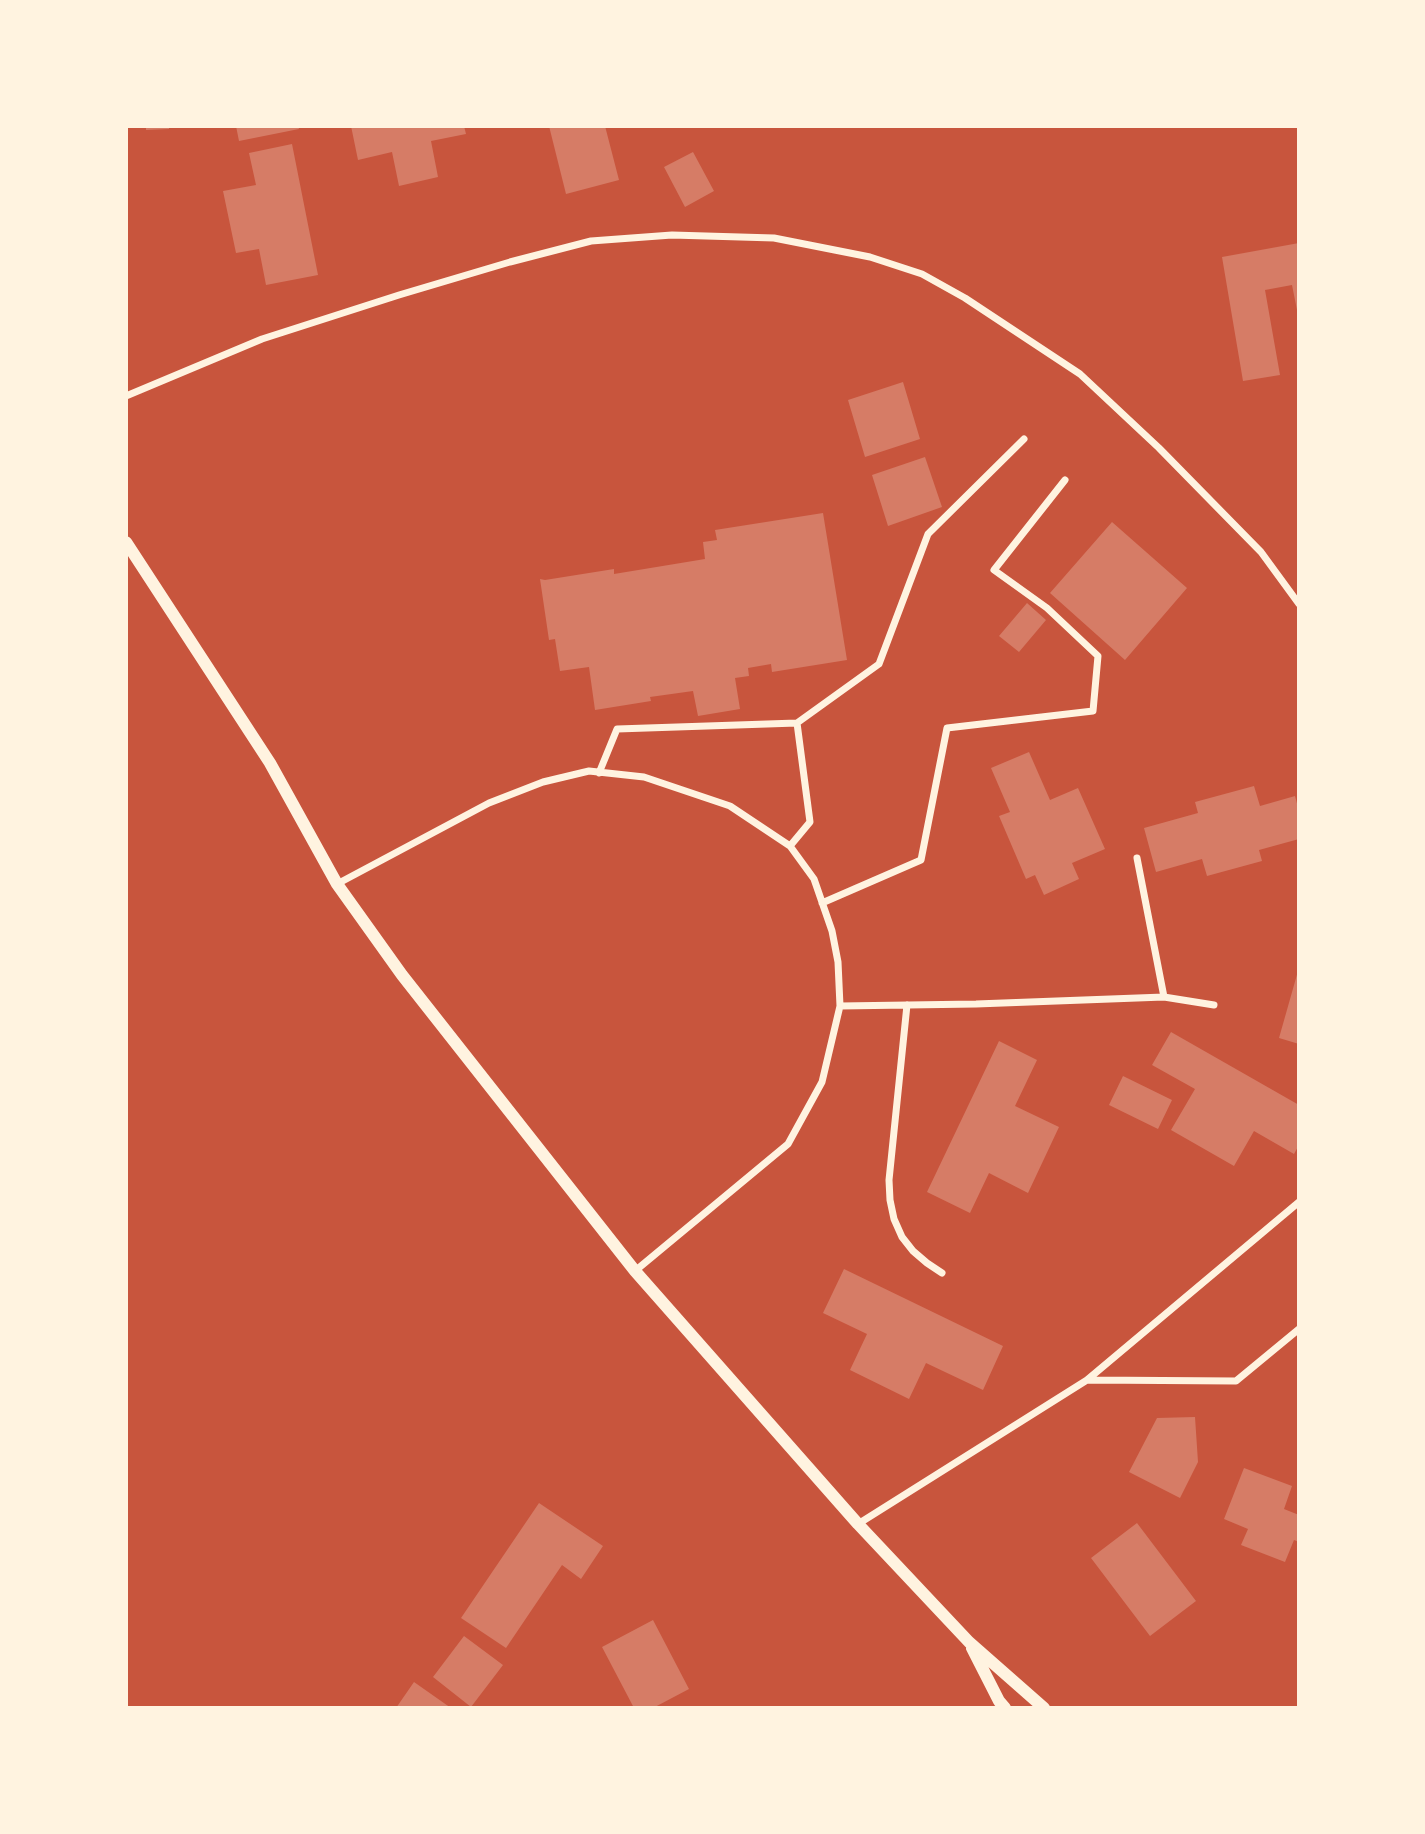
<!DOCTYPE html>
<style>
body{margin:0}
#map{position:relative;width:1425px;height:1834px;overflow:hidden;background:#c8553d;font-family:"Exo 2",sans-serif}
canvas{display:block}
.frame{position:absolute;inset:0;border:128px solid #fff3e0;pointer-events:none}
</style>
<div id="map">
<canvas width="1425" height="1834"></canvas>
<div class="frame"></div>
</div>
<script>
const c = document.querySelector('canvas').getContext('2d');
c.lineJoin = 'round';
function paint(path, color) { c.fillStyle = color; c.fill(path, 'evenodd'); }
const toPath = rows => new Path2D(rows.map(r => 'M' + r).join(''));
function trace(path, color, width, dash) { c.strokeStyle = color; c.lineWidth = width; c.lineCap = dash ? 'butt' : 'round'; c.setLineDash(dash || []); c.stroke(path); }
paint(toPath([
 [146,126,169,126,169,129,146,130],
 [236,126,298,126,299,129,239,141],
 [351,126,464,126,466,134,431,141,438,177,399,186,392,152,358,160],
 [549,126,605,126,619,180,566,194],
 [292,144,318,275,266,285,259,249,236,253,223,191,256,185,249,153],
 [693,152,714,191,685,207,664,167],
 [1299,243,1299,315,1298,315,1292,285,1265,290,1280,375,1243,381,1222,257],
 [903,382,920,439,865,457,848,400],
 [925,457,942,507,888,526,872,475],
 [823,513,847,660,772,672,771,664,748,668,749,676,735,678,740,709,698,716,693,691,650,697,651,701,595,710,589,667,560,671,555,639,549,640,540,579,545,580,614,569,614,574,705,559,703,542,717,540,715,530],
 [1112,522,1187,588,1125,660,1050,593],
 [1027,603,1046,620,1019,652,999,636],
 [1029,752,1050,800,1078,788,1105,849,1072,863,1079,879,1044,895,1035,875,1026,879,999,816,1010,812,991,768],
 [1254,786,1260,806,1295,796,1299,811,1299,839,1259,850,1262,861,1207,876,1202,859,1156,872,1144,828,1198,813,1195,802],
 [1298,971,1299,971,1299,1044,1279,1038],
 [1171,1032,1299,1105,1299,1145,1294,1154,1254,1131,1234,1166,1171,1130,1195,1089,1152,1065],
 [999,1041,1037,1060,1015,1106,1059,1127,1028,1193,989,1173,970,1213,927,1192],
 [1123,1076,1172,1100,1158,1129,1109,1105],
 [844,1269,1003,1346,983,1390,926,1363,909,1399,850,1370,867,1334,823,1313],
 [1195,1417,1198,1462,1180,1498,1129,1472,1157,1418],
 [1244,1468,1292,1486,1284,1509,1299,1515,1299,1542,1294,1540,1285,1562,1241,1545,1248,1529,1224,1519],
 [539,1503,603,1546,581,1579,562,1565,506,1648,461,1618],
 [1137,1523,1196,1601,1150,1636,1091,1558],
 [653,1620,689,1689,653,1708,634,1708,602,1647],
 [464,1636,503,1665,471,1707,433,1677],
 [414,1682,451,1708,396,1708]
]), '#d67c66');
trace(toPath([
 [126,396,262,339,399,295,510,262,591,241,672,235,774,238,870,257,922,274,965,298,1080,374,1159,448,1261,552,1299,604],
 [797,723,879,664,928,534,1024,439],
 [599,773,617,729,797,723,810,822,790,846],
 [1137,858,1164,997],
 [337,884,489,803,543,782,589,771,644,777,730,806,790,846,814,879,832,931,838,962,840,1006,822,1082,788,1144,635,1271],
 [822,903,921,860,947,728,1093,711,1098,656,1047,608,994,570,1065,480],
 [907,1005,889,1180,890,1200,894,1219,902,1237,913,1251,927,1263,942,1273],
 [840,1006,976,1004,1164,997,1214,1005],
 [1088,1380,1236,1381,1299,1329],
 [858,1524,1087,1380,1299,1202]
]), '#fff3e0', 7);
trace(toPath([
 [126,542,270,763,337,884,402,975,635,1271,858,1524,969,1642,1044,1708],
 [972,1648,999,1701,1005,1708]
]), '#fff3e0', 12);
</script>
